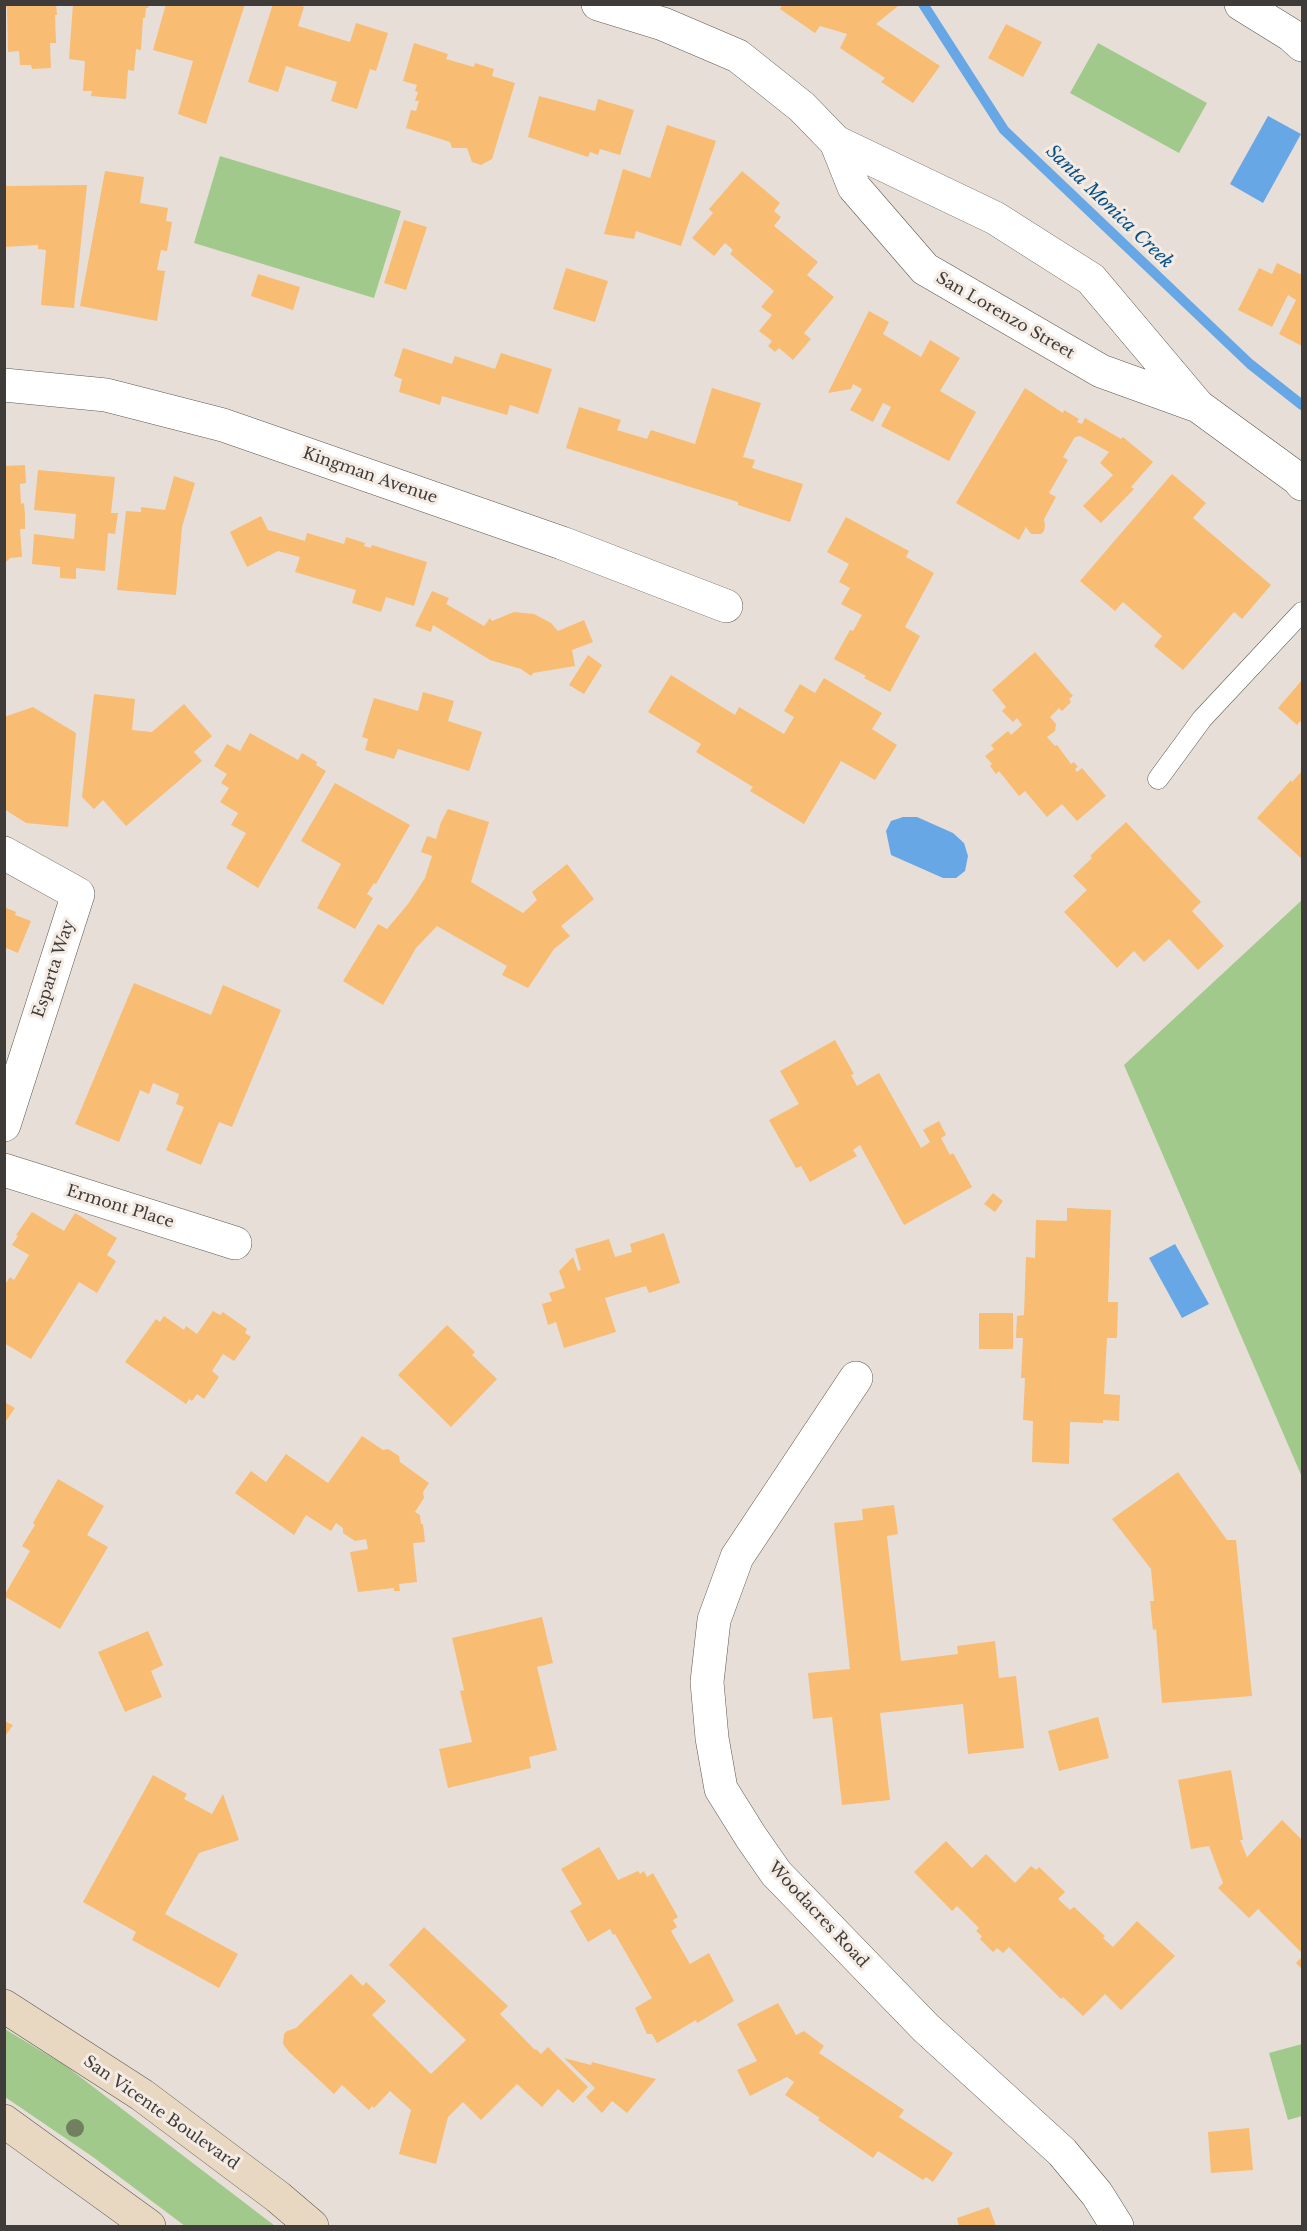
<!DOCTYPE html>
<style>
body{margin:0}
#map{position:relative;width:1307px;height:2231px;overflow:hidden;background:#e7dfd7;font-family:"Libre Baskerville",serif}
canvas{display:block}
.frame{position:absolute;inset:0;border:6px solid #3e3b38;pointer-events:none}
</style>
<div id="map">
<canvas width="1307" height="2231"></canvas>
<div class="frame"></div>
</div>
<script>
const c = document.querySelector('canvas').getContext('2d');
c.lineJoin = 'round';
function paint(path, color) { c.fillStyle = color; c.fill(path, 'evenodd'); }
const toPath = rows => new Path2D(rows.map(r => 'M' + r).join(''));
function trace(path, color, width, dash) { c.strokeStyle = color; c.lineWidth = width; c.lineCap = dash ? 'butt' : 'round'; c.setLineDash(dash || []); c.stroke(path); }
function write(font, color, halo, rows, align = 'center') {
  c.font = font + ' "Libre Baskerville",serif'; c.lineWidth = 6; c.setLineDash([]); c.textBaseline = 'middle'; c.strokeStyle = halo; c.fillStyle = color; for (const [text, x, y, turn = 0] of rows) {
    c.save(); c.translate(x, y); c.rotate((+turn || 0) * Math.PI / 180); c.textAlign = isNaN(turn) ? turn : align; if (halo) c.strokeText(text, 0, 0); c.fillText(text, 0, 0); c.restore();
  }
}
paint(toPath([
 [1098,43,1207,103,1179,153,1070,93],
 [220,156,401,211,374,298,194,243],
 [1302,900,1302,1477,1124,1065],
 [5,2029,66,2066,275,2226,185,2226,93,2157,5,2097],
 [1302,2044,1302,2116,1288,2120,1269,2053]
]), '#a0c98b');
paint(toPath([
 [1268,116,1301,134,1263,203,1230,184],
 [903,817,917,817,953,833,964,843,968,856,965,871,956,878,943,878,891,855,886,831,891,821],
 [1175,1244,1209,1304,1182,1318,1149,1258]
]), '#67a7e6');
trace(toPath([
 [923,4,1004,130,1250,364,1302,405]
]), '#67a7e6', 10);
paint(toPath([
 [4,4,56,4,57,15,55,15,56,43,50,43,51,68,32,69,31,65,20,65,19,51,8,52,7,7,4,7],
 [73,4,149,4,148,8,146,8,145,18,143,18,141,50,136,49,134,71,128,70,126,99,91,96,92,91,83,91,85,61,69,59],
 [166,4,245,4,206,124,178,114,193,61,153,50],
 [273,4,297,4,304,7,298,26,350,42,356,23,388,33,376,71,370,69,357,109,331,101,337,82,286,66,278,92,248,82],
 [783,4,897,4,898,6,876,24,940,66,913,103,881,82,885,78,840,48,847,34,820,26,815,33,780,9],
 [1006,24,1042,42,1023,77,988,58],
 [414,43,448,54,446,59,474,67,475,63,494,69,492,76,515,83,492,159,481,165,472,162,467,148,452,148,450,142,406,128,411,110,416,111,419,101,415,101,418,92,415,91,417,85,403,81],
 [539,96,595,111,598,99,634,110,620,155,600,149,598,155,590,152,588,157,528,137],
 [667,125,716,141,681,246,636,231,634,239,604,234,623,169,650,178],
 [105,171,144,177,140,203,168,208,166,221,172,222,167,251,161,250,157,270,165,271,157,321,80,306],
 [742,171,780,203,774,211,781,217,774,226,818,262,807,275,834,297,804,333,811,339,793,360,779,348,775,352,768,346,772,341,759,331,772,315,761,307,774,291,730,254,733,250,725,243,714,256,692,238,713,213,709,209],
 [87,185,74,308,41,305,46,250,38,249,38,245,4,247,4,186],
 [404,220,427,227,406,290,384,283],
 [1277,263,1302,275,1302,346,1279,334,1296,300,1288,295,1272,327,1238,310,1259,268,1272,274],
 [566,268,608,281,595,322,553,309],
 [258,274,300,287,293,310,251,296],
 [869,311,889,322,883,334,921,357,930,340,960,358,940,391,976,412,949,461,881,426,891,407,883,403,873,422,850,410,862,389,853,384,851,389,828,393],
 [403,348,452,364,455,356,495,369,501,353,552,369,538,414,510,405,507,415,442,396,440,405,399,392,402,379,394,376],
 [712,388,761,403,743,457,755,460,752,468,803,484,790,522,738,505,738,502,566,448,579,407,621,420,617,430,647,439,651,430,695,444],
 [1025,388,1063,413,1064,410,1079,419,1077,422,1082,424,1085,418,1121,439,1123,437,1153,462,1131,487,1134,489,1101,523,1083,506,1113,475,1100,463,1109,452,1080,436,1075,437,1063,457,1068,460,1049,493,1056,497,1044,519,1045,526,1044,531,1041,534,1031,534,1026,527,1019,540,956,503],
 [25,465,26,483,20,484,21,504,24,503,25,515,25,529,20,529,22,557,10,558,4,564,4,466],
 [38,470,115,477,111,513,118,513,115,534,108,533,105,571,76,568,76,579,60,578,60,567,32,564,34,534,74,539,76,514,34,510],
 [1172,474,1206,503,1193,518,1271,585,1242,619,1234,612,1183,670,1154,646,1162,636,1123,602,1115,611,1080,581],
 [174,476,195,483,182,527,176,595,117,590,126,511,141,512,141,507,165,510],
 [261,516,268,530,305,541,307,533,344,544,346,537,365,543,364,546,371,548,372,545,427,562,414,606,386,597,381,612,352,603,356,590,295,572,300,557,278,551,247,567,230,532],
 [846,517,909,551,906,557,934,573,905,627,920,636,890,692,864,678,866,676,834,659,850,630,853,631,862,615,841,604,850,588,839,582,849,564,827,552],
 [432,591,449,598,446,604,484,626,490,618,492,621,514,612,534,614,551,623,558,631,584,620,593,642,572,650,575,666,533,673,531,676,521,669,490,660,433,625,431,632,415,626],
 [1035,652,1073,696,1069,699,1071,702,1062,711,1059,708,1050,717,1056,724,1055,731,1047,737,1055,746,1057,745,1071,764,1074,762,1078,767,1075,769,1077,772,1082,768,1106,796,1077,821,1062,804,1047,817,1025,791,1019,796,999,771,996,774,990,766,992,764,985,756,994,749,991,745,1008,731,1011,735,1022,725,1017,718,1013,722,1002,711,1006,707,992,690],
 [588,655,602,665,584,694,569,685],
 [671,675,735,715,739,707,784,734,794,717,784,711,800,684,815,693,824,678,882,713,872,729,897,745,875,780,841,761,804,824,750,791,753,787,696,752,701,744,648,712],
 [1302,680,1302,724,1300,721,1297,725,1278,708],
 [423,692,454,701,448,721,482,732,469,771,398,749,394,759,365,750,368,739,362,737,374,698,418,711],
 [94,694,135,699,132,730,152,732,184,704,212,736,194,752,202,761,126,826,103,800,94,809,82,797],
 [33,707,76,733,68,827,26,823,4,809,4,717],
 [250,733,298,760,302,753,317,762,316,765,326,771,258,888,226,868,246,833,231,825,238,813,220,802,229,788,221,783,227,774,214,766,227,744,240,751],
 [1302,771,1302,859,1257,818,1291,780,1292,782],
 [335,783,410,825,376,884,374,883,367,894,373,898,355,929,317,908,341,864,301,841],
 [448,809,489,822,471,882,523,913,537,900,532,892,567,864,594,899,561,926,570,936,554,949,528,988,502,975,507,966,437,926,416,948,383,1005,343,981,378,924,387,929,408,904,425,878,432,856,421,852,427,836,436,839,441,822],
 [1126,822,1201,902,1192,911,1224,946,1198,970,1169,939,1144,962,1134,951,1117,968,1064,912,1087,890,1073,876,1092,858,1090,856],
 [4,907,16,912,15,915,31,921,18,953,4,947],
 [134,983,211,1015,223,985,281,1010,232,1127,219,1122,201,1165,166,1150,184,1107,176,1104,179,1094,153,1083,149,1094,140,1090,119,1142,75,1124],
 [835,1040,854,1074,851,1075,857,1086,879,1073,921,1148,930,1142,923,1130,939,1121,946,1135,941,1138,950,1155,953,1153,972,1187,904,1225,860,1145,853,1150,857,1156,810,1182,801,1166,796,1168,769,1120,799,1104,780,1071],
 [993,1193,1003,1201,995,1212,984,1204],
 [1067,1208,1111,1210,1108,1302,1118,1302,1117,1338,1107,1338,1104,1394,1120,1395,1119,1421,1103,1420,1103,1423,1070,1422,1069,1464,1032,1462,1033,1421,1023,1420,1025,1378,1021,1378,1023,1338,1016,1338,1017,1316,1024,1315,1026,1257,1035,1258,1036,1220,1067,1221],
 [32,1212,64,1231,75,1213,117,1238,107,1255,116,1261,97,1293,79,1282,31,1359,4,1343,4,1286,10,1277,14,1280,29,1255,12,1245,18,1236,16,1235],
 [664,1233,680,1283,649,1293,646,1286,605,1298,616,1332,564,1348,556,1322,548,1325,542,1304,552,1301,549,1293,565,1288,559,1271,573,1257,578,1271,581,1270,575,1249,609,1239,615,1257,632,1252,630,1244],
 [213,1311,220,1315,223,1312,247,1329,245,1333,251,1337,234,1361,223,1354,212,1371,219,1377,204,1399,197,1394,192,1401,189,1399,186,1404,125,1362,156,1319,160,1322,164,1316,184,1330,186,1326,197,1334],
 [979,1313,1013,1313,1013,1349,979,1349],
 [447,1325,475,1352,472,1355,497,1379,451,1427,398,1375],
 [4,1402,15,1408,4,1424],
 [362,1436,383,1450,388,1449,399,1456,400,1462,429,1483,423,1492,424,1498,415,1512,420,1515,421,1524,423,1524,425,1542,413,1543,417,1582,399,1584,400,1591,394,1591,394,1588,358,1592,350,1552,368,1549,366,1539,355,1541,343,1533,343,1528,336,1523,331,1531,306,1515,294,1535,235,1493,251,1471,266,1482,286,1454,328,1483],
 [1178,1472,1227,1540,1236,1540,1252,1696,1162,1703,1156,1629,1153,1630,1150,1601,1154,1601,1151,1569,1112,1519],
 [58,1479,104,1506,87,1535,108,1547,60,1629,4,1596,30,1551,22,1546,35,1525,33,1523],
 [894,1505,898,1534,887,1536,901,1661,958,1654,957,1646,995,1641,999,1678,1016,1676,1024,1748,968,1754,963,1704,880,1713,890,1800,842,1805,832,1717,813,1719,808,1673,850,1669,834,1523,863,1520,862,1509],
 [542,1617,553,1663,537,1667,557,1750,529,1757,531,1768,448,1788,439,1749,472,1742,460,1691,464,1690,452,1638],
 [148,1631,163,1665,151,1671,162,1697,125,1712,98,1652],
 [1098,1717,1109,1758,1059,1771,1048,1731],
 [4,1721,13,1725,4,1738],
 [1231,1770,1243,1840,1240,1840,1247,1857,1282,1820,1302,1840,1302,1953,1258,1909,1249,1918,1218,1888,1223,1883,1209,1846,1191,1849,1178,1780],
 [153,1775,187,1794,184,1799,212,1814,223,1794,239,1840,199,1853,165,1914,238,1954,219,1988,132,1940,136,1932,83,1902],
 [946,1841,972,1868,986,1854,1015,1883,1031,1866,1036,1870,1039,1867,1065,1892,1058,1899,1070,1910,1074,1907,1105,1936,1103,1938,1113,1947,1137,1921,1175,1956,1121,2010,1105,1994,1083,2016,1063,1997,1061,1999,1009,1947,1003,1953,997,1948,993,1952,980,1939,982,1936,976,1931,979,1928,957,1906,952,1911,914,1872],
 [599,1847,618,1880,638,1871,640,1874,644,1871,647,1877,653,1873,678,1917,673,1920,677,1927,671,1931,690,1964,709,1953,734,2001,697,2023,696,2020,657,2043,652,2034,647,2034,635,2008,652,1998,615,1934,613,1935,610,1929,588,1942,570,1911,582,1904,561,1869],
 [424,1927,508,2006,500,2014,535,2050,536,2049,541,2054,548,2047,588,2087,573,2103,558,2089,542,2107,517,2084,481,2120,463,2102,448,2117,436,2164,399,2154,411,2110,390,2091,374,2108,372,2106,369,2110,342,2085,334,2094,289,2052,283,2044,284,2034,287,2031,296,2028,351,1974,363,1986,366,1982,386,2001,372,2015,431,2074,466,2040,389,1965],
 [1302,1957,1302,1969,1296,1963],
 [778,2003,796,2035,804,2031,824,2046,819,2053,904,2110,899,2117,953,2153,933,2182,926,2177,923,2180,878,2151,873,2158,818,2120,820,2118,785,2095,794,2082,787,2077,750,2096,737,2070,757,2061,737,2024],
 [564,2058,591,2065,592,2062,656,2079,627,2113,612,2101,602,2113,586,2097,595,2088],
 [1249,2128,1253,2170,1211,2173,1208,2132],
 [989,2207,996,2226,959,2226,957,2218]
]), '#f8bc73');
const lane = toPath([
 [1158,779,1202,719,1302,612]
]);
const street = toPath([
 [598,4,663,24,738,56,802,107,836,142,995,218,1091,279,1198,406,1298,479,1302,484],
 [1241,4,1291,35,1302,45],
 [836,142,854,187,925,269,1101,371,1195,405],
 [4,385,106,395,223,425,562,543,726,606],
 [4,853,78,894,4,1125],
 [4,1170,235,1243],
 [856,1378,737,1557,714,1620,707,1682,712,1738,721,1789,751,1837,776,1873,926,2028,1062,2152,1097,2194,1117,2226]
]);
const secondary = toPath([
 [4,2006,142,2095,278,2197,312,2226],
 [4,2121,149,2226]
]);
trace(lane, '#5e5851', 21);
trace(street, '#5e5851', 34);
trace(secondary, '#5e5851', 34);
trace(lane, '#fff', 20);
trace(street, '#fff', 33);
trace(secondary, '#e8d7c1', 33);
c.fillStyle = '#728061';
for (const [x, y] of [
 [75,2128]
]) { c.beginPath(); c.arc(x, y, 9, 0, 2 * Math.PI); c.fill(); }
write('16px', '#3e3b38', '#f4ece4', [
 ["San Lorenzo Street",1005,316,30],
 ["Kingman Avenue",370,476,19],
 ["Esparta Way",54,969,-72],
 ["Ermont Place",120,1207,17],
 ["Woodacres Road",818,1915,47],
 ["San Vicente Boulevard",161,2113,35]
]);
write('italic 18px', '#055089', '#f4ece4', [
 ["Santa Monica Creek",1109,207,44]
]);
</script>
